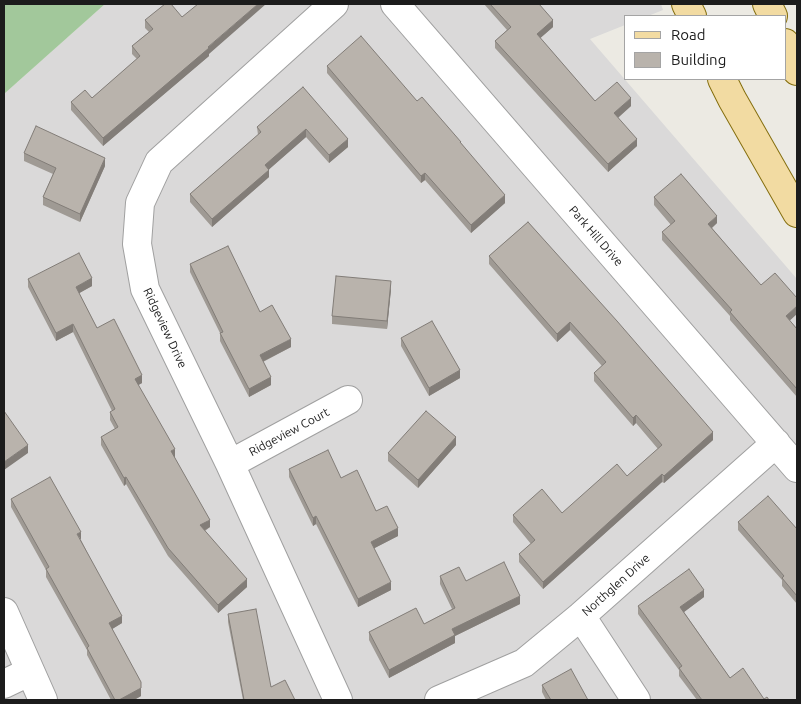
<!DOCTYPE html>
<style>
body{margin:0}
#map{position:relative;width:801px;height:704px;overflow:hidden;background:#eceae3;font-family:Ubuntu,sans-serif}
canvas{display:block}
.frame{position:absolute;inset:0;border:5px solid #1c1c1c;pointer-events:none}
.legend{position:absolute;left:624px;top:15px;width:162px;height:65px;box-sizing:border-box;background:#fff;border:1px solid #a4a4a4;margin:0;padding:6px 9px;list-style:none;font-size:15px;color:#1c1c1c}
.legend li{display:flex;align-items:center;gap:10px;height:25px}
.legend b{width:25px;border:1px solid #a4a4a4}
</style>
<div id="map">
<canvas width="801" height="704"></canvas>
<div class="frame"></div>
<ul class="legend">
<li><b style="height:6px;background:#f2dba2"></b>Road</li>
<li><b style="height:14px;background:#b9b3ac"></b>Building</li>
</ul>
</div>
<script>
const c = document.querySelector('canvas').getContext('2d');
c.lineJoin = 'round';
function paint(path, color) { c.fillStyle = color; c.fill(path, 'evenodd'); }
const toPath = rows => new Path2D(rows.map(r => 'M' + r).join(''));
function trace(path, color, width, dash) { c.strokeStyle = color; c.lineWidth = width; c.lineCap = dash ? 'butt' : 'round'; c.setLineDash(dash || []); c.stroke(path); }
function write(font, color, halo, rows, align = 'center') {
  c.font = font + ' Ubuntu,sans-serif'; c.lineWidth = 4; c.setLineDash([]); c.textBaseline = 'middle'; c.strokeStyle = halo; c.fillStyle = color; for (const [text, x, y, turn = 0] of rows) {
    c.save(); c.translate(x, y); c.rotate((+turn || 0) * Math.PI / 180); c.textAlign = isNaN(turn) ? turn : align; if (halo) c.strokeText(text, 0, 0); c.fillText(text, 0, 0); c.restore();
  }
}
paint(toPath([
 [105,4,661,4,663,10,648,16,625,16,625,25,590,39,797,279,797,700,4,700,4,94]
]), '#dad9d9');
paint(toPath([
 [4,4,105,4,4,94]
]), '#a2c89b');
const minor = toPath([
 [334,4,159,162,140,203,137,244,145,289,230,464,338,700],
 [395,4,797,468],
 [230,464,348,400],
 [4,612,43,700],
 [581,616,636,700],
 [4,684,29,672],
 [439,700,524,663,581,616,776,443]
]);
const major = toPath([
 [686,4,692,16],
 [767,4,773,16],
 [785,43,797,71],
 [722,79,732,99,797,213]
]);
trace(minor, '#a0a0a0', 30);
trace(major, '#856f0f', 30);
trace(minor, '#fff', 28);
trace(major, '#f2dba2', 28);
paint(toPath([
 [484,4,539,4,553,27,540,38,595,101,631,106,618,118,637,146,608,172,495,48,495,41,507,30],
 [145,20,209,54,209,56,103,146,71,110,71,102,92,98,137,59,132,54,132,46,149,32,145,28],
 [327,66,417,101,461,144,505,203,471,233,425,180,421,183,327,73],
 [303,87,348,147,329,163,306,137,269,169,269,177,212,227,190,202,190,194,258,135,257,127],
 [24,153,105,166,80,222,43,205,43,197,53,174,24,161],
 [654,197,717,223,712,228,797,329,797,397,730,320,730,316,662,240,662,232,671,225,654,205],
 [528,222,713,440,664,483,662,482,543,589,519,562,519,554,531,544,513,522,513,515,562,513,627,476,658,449,636,423,633,426,594,381,594,373,602,366,570,330,557,342,489,264,489,256],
 [190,264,291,347,263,362,271,385,249,397,220,341,220,333,190,272],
 [28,279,92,286,79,293,97,328,142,383,138,385,210,527,205,531,247,587,218,613,168,556,126,484,124,486,101,445,101,437,115,429,110,420,110,412,112,411,73,332,56,341,28,287],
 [391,289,387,329,332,324,332,316],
 [401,338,460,378,429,396,401,346],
 [456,445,418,488,388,461,388,453],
 [289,469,341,478,376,511,398,536,374,548,391,590,358,607,316,524,313,526,289,477],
 [11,499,81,540,122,623,112,629,141,696,134,700,111,700,87,655,87,650,46,577,46,570,11,507],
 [738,522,797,529,797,604,782,586,782,580,738,530],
 [440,576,466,581,520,604,455,636,455,643,389,678,369,640,369,632,424,624,452,609,440,584],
 [704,597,684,612,730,678,764,699,769,700,697,700,679,676,679,670,638,614,638,606],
 [228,614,271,687,295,700,243,700,228,622],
 [542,685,588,700,546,700,542,692]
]), '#9f9a94');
paint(toPath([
 [258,4,266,4,209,54,209,56,103,146,103,138],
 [553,20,553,27,537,41,537,34],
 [631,98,631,106,614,121,614,113],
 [306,129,306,137,265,173,265,165],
 [348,139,348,147,329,163,329,155],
 [637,139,637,146,608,172,608,164],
 [105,158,105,166,80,222,80,214],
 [269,170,269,177,212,227,212,219],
 [425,173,425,180,421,183,421,176],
 [505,195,505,203,471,233,471,225],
 [717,216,717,223,708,231,708,224],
 [92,278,92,286,76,295,76,287],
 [391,281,391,289,387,329,387,321],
 [797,306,797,314,786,324,786,316],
 [570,322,570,330,557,342,557,334],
 [73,324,73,332,56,341,56,333],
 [291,339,291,347,260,363,260,355],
 [460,370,460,378,429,396,429,388],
 [142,375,142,383,135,387,135,379],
 [271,377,271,385,249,397,249,389],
 [636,415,636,423,633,426,633,418],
 [713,432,713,440,664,483,664,476],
 [456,437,456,445,418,488,418,480],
 [28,445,28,453,4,470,4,462],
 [175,449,175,457,171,459,171,451],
 [662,474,662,482,543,589,543,582],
 [126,477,126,484,124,486,124,478],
 [316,516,316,524,313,526,313,518],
 [210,520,210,527,200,533,200,525],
 [398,528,398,536,371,550,371,542],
 [81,532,81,540,77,534],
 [247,579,247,587,218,613,218,605],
 [391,582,391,590,358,607,358,599],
 [704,590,704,597,680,615,680,607],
 [520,596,520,604,455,636,455,643,389,678,389,670,452,629],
 [122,616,122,623,109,631,109,623],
 [141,688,141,696,134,700,119,700]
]), '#827d78');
const building = toPath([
 [165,4,171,4,182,17,198,4,258,4,208,47,209,48,103,138,71,102,85,90,92,98,140,56,132,46,153,29,145,20,165,4],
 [490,4,539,4,553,20,537,34,595,101,617,82,631,98,614,113,637,139,608,164,495,41,511,27,490,4],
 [361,36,417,101,422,97,461,142,460,142,505,195,471,225,425,173,421,176,327,66,361,36],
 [303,87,348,139,329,155,306,129,265,165,269,170,212,219,190,194,261,132,257,127,303,87],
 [36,126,105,158,80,214,43,197,56,168,24,153,36,126],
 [681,174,717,216,708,224,761,285,775,273,797,298,797,306,786,316,797,329,797,389,730,312,732,310,662,232,675,221,654,197,681,174],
 [528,222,617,321,713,432,664,476,662,474,543,582,519,554,535,540,513,515,542,489,562,513,617,464,627,476,662,445,636,415,633,418,594,373,606,362,570,322,557,334,489,256,528,222],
 [228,246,260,312,272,305,291,339,260,355,271,377,249,389,220,333,223,332,190,264,228,246],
 [79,253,92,278,76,287,97,328,114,319,142,375,135,379,175,449,171,451,210,520,200,525,247,579,218,605,168,548,126,477,124,478,101,437,118,427,110,412,115,409,73,324,56,333,28,279,79,253],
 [336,276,391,281,387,321,332,316,336,276],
 [432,321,460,370,429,388,401,338,432,321],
 [4,411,28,445,4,462,4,411],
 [426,411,456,437,418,480,388,453,426,411],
 [328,450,341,478,357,470,376,511,387,506,398,528,371,542,391,582,358,599,316,516,313,518,289,469,328,450],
 [50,477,81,532,77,534,122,616,109,623,141,682,141,688,119,700,115,700,87,648,89,646,46,569,49,567,11,499,50,477],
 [768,496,797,529,797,596,782,578,784,576,738,522,768,496],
 [504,562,520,596,452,629,455,635,389,670,369,632,416,608,424,624,455,608,440,576,459,567,466,581,504,562],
 [689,569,704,590,680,607,730,678,743,668,764,699,767,697,769,700,702,700,679,668,682,666,638,606,689,569],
 [256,609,271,687,285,680,295,700,244,700,228,614,256,609],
 [571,669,588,700,551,700,542,685,571,669]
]);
paint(building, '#b9b3ac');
trace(building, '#827d78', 1);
write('12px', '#1c1c1c', '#fff', [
 ["Park Hill Drive",596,236,49],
 ["Ridgeview Drive",165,328,65],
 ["Ridgeview Court",289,432,-28],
 ["Northglen Drive",616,585,-42]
]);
</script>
